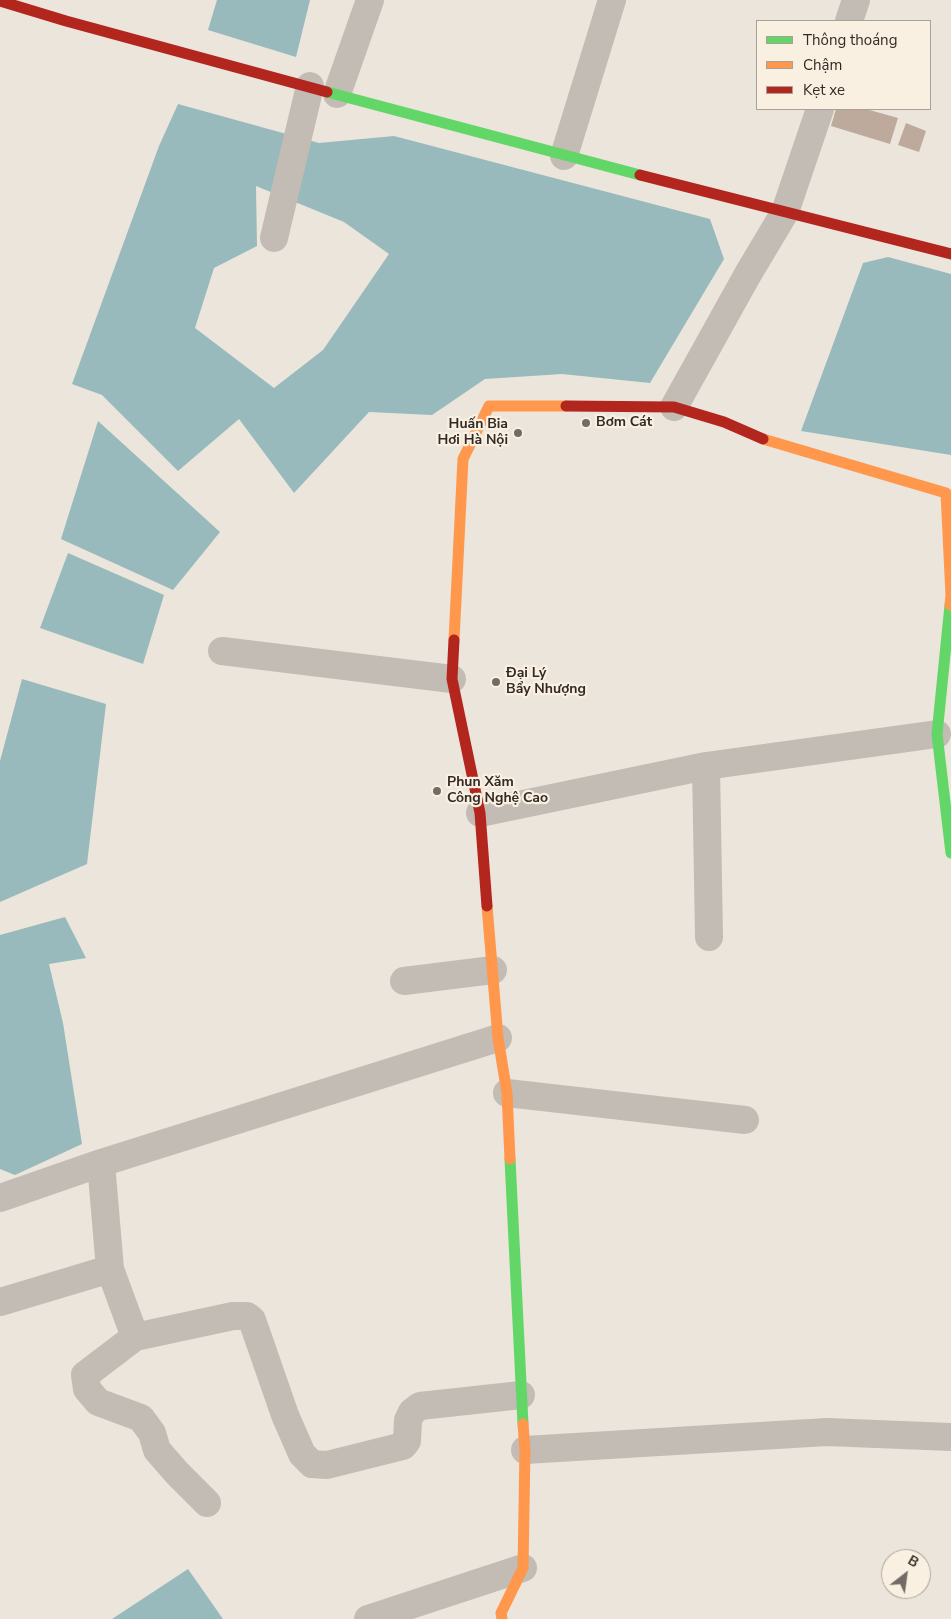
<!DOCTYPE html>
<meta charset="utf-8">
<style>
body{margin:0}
#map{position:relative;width:951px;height:1619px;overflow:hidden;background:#ebe5dc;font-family:"Nunito Sans",sans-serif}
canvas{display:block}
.legend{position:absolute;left:756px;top:20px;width:175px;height:90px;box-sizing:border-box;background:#f9f0e2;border:1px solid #aaa196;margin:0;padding:6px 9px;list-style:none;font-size:15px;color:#332a25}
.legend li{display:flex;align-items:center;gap:10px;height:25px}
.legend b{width:25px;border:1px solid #aaa196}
.north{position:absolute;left:881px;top:1549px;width:50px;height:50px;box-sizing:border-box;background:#f9f0e2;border:1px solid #aaa196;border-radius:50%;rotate:30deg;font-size:14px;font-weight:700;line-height:20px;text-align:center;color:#332a25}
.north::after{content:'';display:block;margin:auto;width:18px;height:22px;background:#736b65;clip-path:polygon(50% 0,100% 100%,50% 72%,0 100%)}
</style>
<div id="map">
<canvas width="951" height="1619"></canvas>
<ul class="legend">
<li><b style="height:6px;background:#63d668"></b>Thông thoáng</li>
<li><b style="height:6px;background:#ff974d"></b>Chậm</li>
<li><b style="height:6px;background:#b3261e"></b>Kẹt xe</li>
</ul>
<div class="north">B</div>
</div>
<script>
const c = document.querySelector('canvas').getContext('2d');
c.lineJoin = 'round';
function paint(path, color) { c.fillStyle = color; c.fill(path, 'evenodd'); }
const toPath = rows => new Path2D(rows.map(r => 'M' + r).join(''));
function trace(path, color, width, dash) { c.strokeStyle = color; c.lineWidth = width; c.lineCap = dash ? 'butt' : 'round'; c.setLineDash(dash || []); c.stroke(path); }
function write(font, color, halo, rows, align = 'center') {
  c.font = font + ' "Nunito Sans",sans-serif'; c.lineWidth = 4.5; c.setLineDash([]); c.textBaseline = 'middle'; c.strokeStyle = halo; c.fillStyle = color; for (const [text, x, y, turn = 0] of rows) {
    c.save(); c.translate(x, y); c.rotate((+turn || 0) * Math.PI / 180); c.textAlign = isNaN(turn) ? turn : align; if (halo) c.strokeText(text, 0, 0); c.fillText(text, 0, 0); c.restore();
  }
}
paint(toPath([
 [217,0,310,0,296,57,208,30],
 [178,104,319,143,394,136,710,219,724,259,650,383,562,374,485,379,432,415,369,412,294,493,239,419,178,471,102,395,72,384,159,146],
 [256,186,344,222,389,254,323,350,274,388,195,328,214,268,257,246],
 [888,257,951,274,951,455,801,431,863,263],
 [98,421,220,532,173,590,61,539],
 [68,553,164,595,143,664,40,628],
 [22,679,106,704,87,864,0,902,0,761],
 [65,917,86,958,49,964,63,1023,82,1144,15,1175,0,1169,0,935],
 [188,1569,223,1619,112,1619]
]), '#98babc');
paint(toPath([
 [836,109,866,109,898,118,890,144,831,126],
 [906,123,926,131,919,152,898,145]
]), '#beaa9d');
trace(toPath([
 [849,21,856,0],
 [337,94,370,0],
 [564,156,612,0],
 [274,238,310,86],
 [674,407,748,274,785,212,820,109],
 [222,651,452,679],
 [706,766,709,937],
 [480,813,706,766,937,734],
 [404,981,493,970],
 [507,1093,745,1120],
 [101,1163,110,1269,135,1337,233,1316,247,1316,252,1320,285,1415,302,1454,312,1464,327,1465,403,1446,407,1441,408,1420,412,1412,420,1406,521,1395],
 [0,1198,101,1163,498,1038],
 [0,1302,110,1269],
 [135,1337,85,1375,87,1389,98,1402,141,1418,152,1433,157,1450,177,1473,207,1503],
 [525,1450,827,1432,951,1437],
 [368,1619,523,1568]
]), '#c3bcb5', 28);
trace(toPath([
 [327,92,640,175],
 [950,605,937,734,951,853],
 [510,1159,523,1424]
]), '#63d668', 11);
trace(toPath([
 [763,439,946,493,951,595,950,605],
 [454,640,463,459,489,406,566,406],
 [487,906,498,1038,507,1093,510,1159],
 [502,1619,501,1613,523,1568,525,1450,523,1424]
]), '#ff974d', 11);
trace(toPath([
 [0,1,66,21,327,92],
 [640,175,951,254],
 [566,406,674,407,724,422,763,439],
 [454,640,452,679,480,813,487,906]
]), '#b3261e', 11);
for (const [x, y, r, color] of [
 [586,423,5,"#736b65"],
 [518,433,5,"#736b65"],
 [496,682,5,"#736b65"],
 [437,791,5,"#736b65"]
]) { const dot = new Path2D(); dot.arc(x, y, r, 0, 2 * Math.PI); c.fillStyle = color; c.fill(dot); trace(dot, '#f9f0e2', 2); }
write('bold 14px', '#332a25', '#f9f0e2', [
 ["Bơm Cát",596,423],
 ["Huấn Bia",508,425,"right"],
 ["Hơi Hà Nội",508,441,"right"],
 ["Đại Lý",506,674],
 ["Bẩy Nhượng",506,690],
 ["Phun Xăm",447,783],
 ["Công Nghệ Cao",447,799]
], 'left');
</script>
